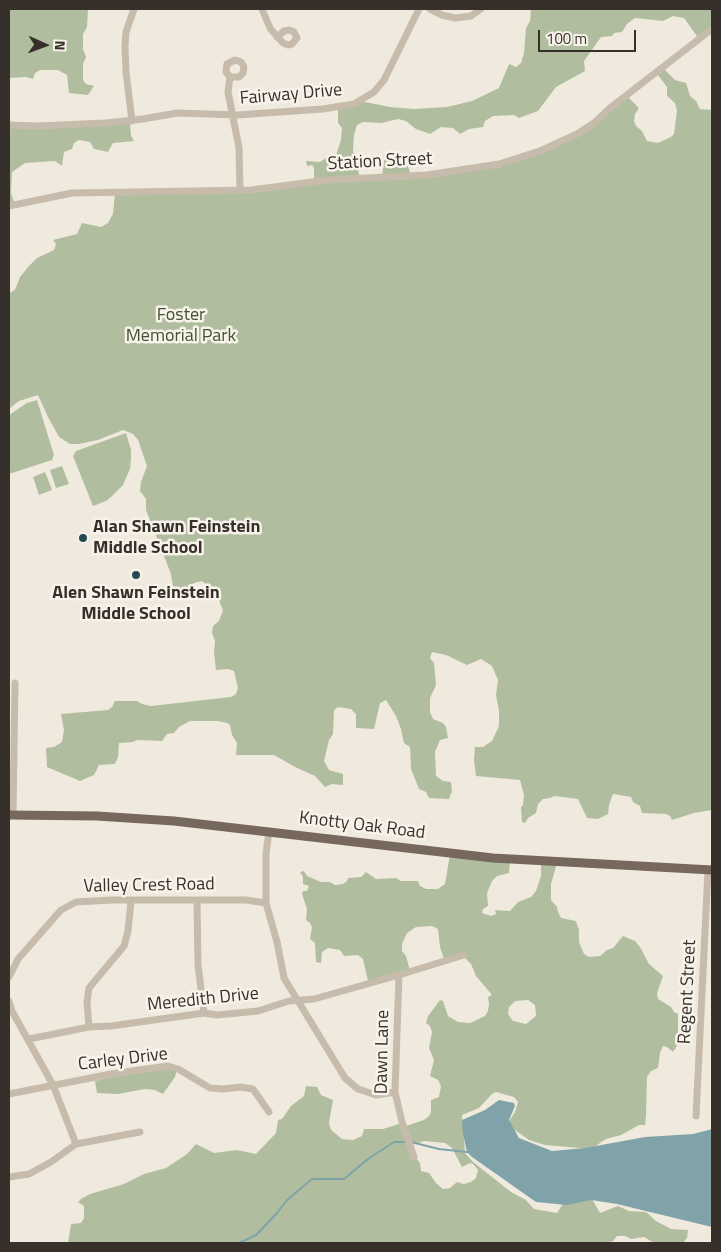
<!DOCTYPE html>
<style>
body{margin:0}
#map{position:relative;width:721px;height:1252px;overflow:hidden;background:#f0eade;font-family:"Titillium Web",sans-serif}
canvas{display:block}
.frame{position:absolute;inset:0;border:10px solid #362f2a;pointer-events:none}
.north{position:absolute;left:20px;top:20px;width:50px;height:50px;-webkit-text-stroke:4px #f8f3ea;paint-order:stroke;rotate:92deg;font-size:14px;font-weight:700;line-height:20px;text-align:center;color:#362f2a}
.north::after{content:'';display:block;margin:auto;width:18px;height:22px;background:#362f2a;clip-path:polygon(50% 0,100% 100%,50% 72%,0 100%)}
.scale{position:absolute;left:538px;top:30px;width:98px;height:22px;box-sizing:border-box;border:2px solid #362f2a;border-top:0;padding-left:6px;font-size:15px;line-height:18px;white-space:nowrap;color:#362f2a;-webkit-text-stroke:4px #f8f3ea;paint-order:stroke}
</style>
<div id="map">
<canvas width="721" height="1252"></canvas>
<div class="frame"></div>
<div class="north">N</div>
<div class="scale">100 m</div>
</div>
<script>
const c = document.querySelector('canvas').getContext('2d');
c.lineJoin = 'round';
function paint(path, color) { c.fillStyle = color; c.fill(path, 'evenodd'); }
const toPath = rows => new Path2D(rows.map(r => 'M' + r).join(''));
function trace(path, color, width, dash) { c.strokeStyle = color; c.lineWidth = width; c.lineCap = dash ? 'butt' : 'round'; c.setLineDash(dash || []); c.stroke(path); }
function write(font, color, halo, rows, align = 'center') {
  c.font = font + ' "Titillium Web",sans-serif'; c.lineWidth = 5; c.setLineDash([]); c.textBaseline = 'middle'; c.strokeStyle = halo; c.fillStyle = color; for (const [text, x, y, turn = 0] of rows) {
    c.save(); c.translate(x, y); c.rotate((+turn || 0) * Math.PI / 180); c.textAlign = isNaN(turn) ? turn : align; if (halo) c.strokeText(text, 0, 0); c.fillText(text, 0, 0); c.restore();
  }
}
paint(toPath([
 [9,9,88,9,87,27,83,34,83,49,86,57,83,64,83,80,86,84,94,86,88,95,69,93,67,75,58,70,40,70,35,73,33,79,26,77,9,78],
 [531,9,712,9,712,30,699,39,684,18,673,16,663,21,635,18,627,24,622,32,614,33,612,36,601,37,584,61,585,71,556,87,538,111,519,118,514,115,493,116,485,121,483,127,469,129,460,134,453,128,441,127,430,134,416,129,406,121,398,119,381,123,363,122,357,125,354,135,353,151,358,164,359,178,382,177,384,161,387,157,405,160,412,176,475,169,577,135,626,95,639,108,635,114,634,121,636,126,642,131,647,141,658,143,671,137,674,134,677,111,675,103,667,96,667,87,655,71,661,66,675,80,686,83,690,96,696,101,700,109,712,110,712,810,694,813,672,820,670,816,666,814,642,813,640,806,633,802,631,797,613,794,609,805,608,814,598,819,587,818,578,799,555,796,550,798,543,799,538,804,536,813,528,818,525,823,522,822,521,807,523,805,524,795,520,780,476,776,474,760,475,747,483,747,492,741,499,726,499,711,496,695,498,680,492,666,481,659,467,665,446,655,432,652,430,658,434,663,436,685,430,698,430,712,433,719,443,723,446,727,448,738,440,740,435,752,436,776,443,781,451,782,452,791,449,799,429,798,426,792,419,789,411,769,410,747,404,743,401,729,396,716,386,700,380,703,374,729,356,728,356,714,351,709,338,707,334,710,333,734,329,740,324,761,329,770,343,774,343,785,332,784,325,787,315,776,295,767,274,755,236,755,237,743,232,735,230,725,227,723,218,721,190,721,179,727,174,733,167,734,162,741,137,740,133,742,119,743,118,757,115,764,99,765,94,775,80,781,47,767,46,748,54,747,62,742,64,730,61,714,108,710,112,707,115,701,137,701,142,704,151,706,231,697,236,694,238,688,234,671,228,669,216,670,214,653,215,641,212,633,213,626,219,621,223,610,216,593,210,590,208,586,202,581,194,583,184,590,177,590,173,587,171,574,146,510,146,499,140,491,141,482,147,466,138,440,133,434,123,430,98,440,79,444,70,444,59,437,48,417,38,395,19,401,9,409,9,293,15,290,20,277,29,266,37,258,54,250,56,244,53,240,77,234,82,223,101,227,108,223,113,214,115,192,236,190,314,181,314,168,312,165,307,166,306,161,320,162,326,158,336,155,341,140,342,128,338,123,338,109,360,101,390,107,414,109,447,107,472,101,499,88,509,64,516,67,521,63,524,53,526,28,530,21],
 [130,122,131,136,134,141,113,143,108,152,94,149,90,142,79,140,74,143,72,149,64,152,62,166,55,161,25,163,12,172,11,193,15,205,9,207,9,125],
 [37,400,54,455,52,460,9,474,9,415,27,403],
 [126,433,131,450,131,459,130,469,126,478,123,485,111,497,106,501,93,506,73,456,76,451],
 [62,466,69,484,56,488,50,470],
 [45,472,52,490,39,495,33,477],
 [450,854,510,860,509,873,497,876,492,881,487,893,488,906,483,909,482,913,491,916,496,914,495,910,510,911,518,902,531,897,536,891,541,876,541,861,557,863,551,884,551,900,557,907,558,912,561,918,576,921,579,930,579,942,584,954,589,957,600,956,607,950,613,948,623,936,635,941,640,947,649,964,663,976,657,993,658,999,671,1007,674,1012,678,1014,678,1044,673,1052,667,1047,663,1046,660,1053,658,1068,651,1071,647,1077,646,1116,645,1125,639,1125,621,1135,606,1139,591,1149,545,1145,529,1140,512,1128,509,1121,515,1112,518,1102,514,1097,496,1092,492,1094,479,1108,462,1115,465,1153,473,1162,511,1192,526,1200,534,1209,557,1213,564,1202,592,1199,600,1213,618,1206,629,1211,646,1212,656,1221,671,1229,688,1230,687,1238,683,1243,654,1243,644,1237,631,1239,625,1236,617,1236,613,1241,606,1243,68,1243,71,1224,81,1223,84,1218,84,1206,78,1202,81,1199,90,1194,124,1184,144,1174,166,1168,187,1154,196,1144,214,1153,237,1150,256,1154,276,1133,278,1120,282,1119,291,1106,304,1096,306,1086,317,1087,321,1095,333,1100,329,1123,331,1130,342,1139,353,1140,362,1136,364,1129,383,1129,402,1123,406,1126,424,1120,429,1116,431,1112,431,1100,439,1097,441,1086,438,1080,430,1076,434,1060,429,1048,432,1032,430,1026,426,1023,428,1016,440,1000,443,1001,448,1016,458,1022,470,1023,485,1016,488,1011,489,1003,488,997,492,995,476,976,471,964,463,956,444,959,440,947,438,929,432,926,416,927,407,933,402,944,402,951,406,956,410,971,368,981,363,959,358,955,344,956,340,950,328,948,322,952,321,963,316,962,315,943,310,939,312,927,310,923,306,920,307,909,302,894,303,891,307,891,309,886,303,884,303,877,300,872,304,871,307,876,321,882,330,882,335,885,343,884,347,881,348,878,361,877,366,872,376,879,396,878,401,881,418,881,420,886,426,889,438,889,445,884],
 [528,1000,535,1005,536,1016,526,1024,513,1021,508,1014,509,1007,515,1001],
 [424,1141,445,1143,452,1148,462,1167,470,1163,473,1164,478,1170,476,1178,471,1182,464,1184,457,1182,450,1188,443,1189,436,1183,429,1173,421,1171,420,1163,415,1157,412,1145],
 [147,1069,177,1069,175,1077,163,1094,155,1090,145,1089,118,1094,97,1093,95,1081]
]), '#b0be9f');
paint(toPath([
 [499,1100,514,1103,515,1106,509,1120,519,1138,552,1151,585,1148,645,1137,693,1134,712,1129,712,1227,617,1204,591,1200,567,1205,536,1202,472,1157,467,1152,463,1134,462,1120,485,1110]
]), '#80a3aa');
trace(toPath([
 [411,1142,439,1149,467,1152],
 [239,1243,256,1235,277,1213,287,1200,312,1179,344,1179,368,1159,394,1142,406,1142]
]), '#80a3aa', 2);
trace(toPath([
 [262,9,270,28,274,33,283,43,288,45,292,44,297,38,294,32,289,30,284,31,277,37],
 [430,9,442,15,455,18,471,16,481,9],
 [230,77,226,72,227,64,235,60,241,62,244,67,243,73,239,77,230,77,228,92,239,148,240,190],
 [132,121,126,72,125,46,126,32,134,9],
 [9,125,37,126,105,123,143,119,177,113,237,115,323,109,354,104,374,92,384,80,419,9],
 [9,206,72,193,251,190,327,180,427,175,499,164,540,151,577,134,594,123,610,108,712,29],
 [13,815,15,683],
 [269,831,266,854,266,903,277,942,284,978,345,1078,358,1089,376,1095,395,1092],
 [197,901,198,965,204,1013],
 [399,975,395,1092,402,1122,414,1157],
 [9,977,18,959,61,910,76,902,112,900,246,900,266,903],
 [9,1001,12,1011,53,1085,76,1144],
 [89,1027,87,1002,89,988,124,946,128,931,131,901],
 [29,1039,89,1027,111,1026,204,1013,217,1015,258,1011,289,1001,314,999,399,975,464,955],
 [9,1094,111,1074,168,1066,178,1069,210,1088,223,1089,241,1087,253,1089,269,1112],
 [696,1116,708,870],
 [9,1177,29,1174,51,1162,76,1144,140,1132]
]), '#c7bcab', 7);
trace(toPath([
 [9,815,97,816,174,821,493,858,712,870]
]), '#76685c', 9);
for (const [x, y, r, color] of [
 [83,538,5,"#234a53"],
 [136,575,5,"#234a53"]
]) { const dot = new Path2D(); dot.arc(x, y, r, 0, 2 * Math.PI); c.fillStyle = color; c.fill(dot); trace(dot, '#f8f3ea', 2); }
write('18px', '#362f2a', '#f8f3ea', [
 ["Fairway Drive",291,95,-5],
 ["Station Street",380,162,-3],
 ["Knotty Oak Road",362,826,7],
 ["Valley Crest Road",149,886,-1],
 ["Regent Street",688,992,-87],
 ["Meredith Drive",203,1000,-6],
 ["Dawn Lane",383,1052,-89],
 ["Carley Drive",123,1060,-7]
]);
write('18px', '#415230', '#f8f3ea', [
 ["Foster",181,316],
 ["Memorial Park",181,337]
]);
write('bold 18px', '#362f2a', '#f8f3ea', [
 ["Alan Shawn Feinstein",93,528],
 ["Middle School",93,549],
 ["Alen Shawn Feinstein",136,594,"center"],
 ["Middle School",136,615,"center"]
], 'left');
</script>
